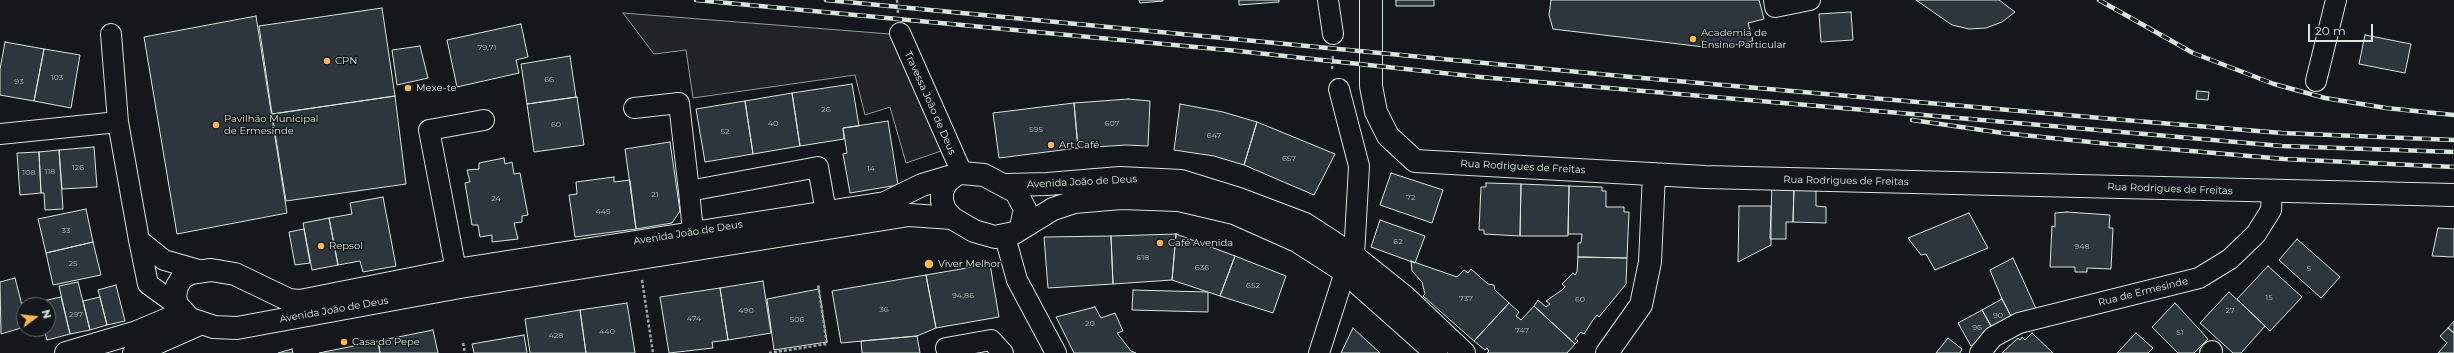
<!DOCTYPE html>
<meta charset="utf-8">
<style>
body{margin:0}
#map{position:relative;width:2454px;height:353px;overflow:hidden;background:#14181c;font-family:Montserrat,sans-serif}
canvas{display:block}
.north{position:absolute;left:16px;top:297px;width:40px;height:40px;box-sizing:border-box;background:#14181c;border:1px solid #626a69;border-radius:50%;rotate:75deg;font-size:11px;font-weight:700;line-height:16px;text-align:center;color:#d8e6dc}
.north::after{content:'';display:block;margin:auto;width:14px;height:18px;background:#ffb74d;clip-path:polygon(50% 0,100% 100%,50% 72%,0 100%)}
.scale{position:absolute;left:2308px;top:24px;width:65px;height:18px;box-sizing:border-box;border:2px solid #d8e6dc;border-top:0;padding-left:5px;font-size:12px;line-height:14px;white-space:nowrap;color:#d8e6dc;-webkit-text-stroke:3px #14181c;paint-order:stroke}
</style>
<div id="map">
<canvas width="2454" height="353"></canvas>
<div class="north">N</div>
<div class="scale">20 m</div>
</div>
<script>
const c = document.querySelector('canvas').getContext('2d');
c.lineJoin = 'round';
function paint(path, color) { c.fillStyle = color; c.fill(path, 'evenodd'); }
const toPath = rows => new Path2D(rows.map(r => 'M' + r).join(''));
function trace(path, color, width, dash) { c.strokeStyle = color; c.lineWidth = width; c.lineCap = dash ? 'butt' : 'round'; c.setLineDash(dash || []); c.stroke(path); }
function write(font, color, halo, rows, align = 'center') {
  c.font = font + ' Montserrat,sans-serif'; c.lineWidth = 3; c.setLineDash([]); c.textBaseline = 'middle'; c.strokeStyle = halo; c.fillStyle = color; for (const [text, x, y, turn = 0] of rows) {
    c.save(); c.translate(x, y); c.rotate((+turn || 0) * Math.PI / 180); c.textAlign = isNaN(turn) ? turn : align; if (halo) c.strokeText(text, 0, 0); c.fillText(text, 0, 0); c.restore();
  }
}
const green = toPath([
 [623,13,890,34,944,150,906,163,890,107,865,115,855,75,693,98,686,50,654,54,623,13]
]);
paint(green, '#202428');
trace(green, '#939e99', 1);
const building = toPath([
 [1139,0,1163,0,1163,1,1140,3,1139,0],
 [1239,0,1279,0,1279,2,1239,5,1239,0],
 [1396,0,1434,0,1434,6,1396,6,1396,0],
 [1551,0,1759,0,1764,19,1748,23,1753,41,1727,47,1712,45,1704,47,1553,29,1549,15,1551,0],
 [1916,0,1999,0,2015,12,2002,22,1986,28,1969,29,1952,25,1916,0],
 [382,8,395,96,272,114,259,26,382,8],
 [1851,12,1853,40,1821,42,1819,14,1851,12],
 [256,16,287,213,177,234,144,37,256,16],
 [521,24,528,57,516,60,519,73,457,87,447,40,521,24],
 [2365,35,2411,44,2405,73,2359,64,2365,35],
 [5,42,44,49,34,101,0,95,0,69,5,42],
 [420,46,428,78,397,85,392,50,420,46],
 [44,49,80,55,71,108,34,101,44,49],
 [570,56,576,97,527,104,521,64,570,56],
 [852,84,859,126,843,128,844,139,800,146,792,93,852,84],
 [2197,91,2209,92,2208,100,2196,99,2197,91],
 [792,93,800,146,753,154,745,101,792,93],
 [395,96,406,184,286,201,272,114,395,96],
 [577,97,584,145,534,152,527,104,577,97],
 [1128,99,1150,101,1148,146,1126,145,1078,148,1074,103,1128,99],
 [745,101,753,154,705,162,696,109,745,101],
 [1074,103,1078,148,999,158,993,113,1074,103],
 [1180,104,1223,112,1257,122,1244,165,1214,156,1174,150,1180,104],
 [888,121,898,185,850,193,843,154,847,153,843,128,888,121],
 [1257,122,1335,154,1314,195,1244,165,1257,122],
 [670,142,680,211,672,223,636,229,625,149,670,142],
 [94,147,97,187,62,189,59,150,94,147],
 [59,150,63,209,45,210,44,193,41,193,39,152,59,150],
 [39,152,41,193,20,195,17,153,39,152],
 [504,158,505,164,512,162,514,174,520,173,528,215,522,216,522,222,514,223,518,239,492,242,492,235,480,237,478,225,472,225,465,183,470,182,467,170,479,169,479,163,504,158],
 [1391,173,1443,190,1432,223,1380,205,1391,173],
 [614,177,614,182,630,180,636,229,575,237,569,195,577,194,576,182,614,177],
 [1486,183,1521,184,1520,236,1484,234,1484,230,1479,230,1481,187,1486,187,1486,183],
 [1521,184,1569,186,1568,236,1520,236,1521,184],
 [1569,186,1602,187,1602,191,1606,191,1606,207,1624,207,1624,212,1629,212,1627,258,1578,257,1578,243,1581,243,1582,234,1568,234,1569,186],
 [1772,186,1794,186,1793,222,1786,222,1786,239,1770,239,1772,186],
 [1794,186,1816,187,1816,206,1826,207,1826,223,1793,222,1794,186],
 [383,197,396,266,363,272,360,261,338,265,329,218,352,214,350,203,383,197],
 [1739,206,1771,206,1771,245,1738,262,1739,206],
 [86,209,93,242,46,253,38,219,86,209],
 [2067,212,2110,215,2109,228,2113,228,2111,269,2087,268,2087,272,2075,272,2075,267,2050,267,2052,226,2055,227,2055,213,2067,212],
 [1969,213,1988,248,1935,270,1926,254,1921,255,1908,238,1969,213],
 [329,218,338,265,312,270,303,223,329,218],
 [1380,220,1425,236,1415,263,1371,247,1380,220],
 [2438,228,2454,229,2454,257,2432,256,2438,228],
 [304,229,310,263,295,265,289,232,304,229],
 [1176,234,1172,280,1113,284,1111,236,1176,234],
 [1176,234,1235,256,1220,296,1172,280,1176,234],
 [1111,236,1113,284,1048,288,1044,237,1111,236],
 [2297,239,2340,277,2321,298,2279,260,2297,239],
 [93,242,101,275,53,285,46,253,93,242],
 [1235,256,1286,276,1273,313,1220,296,1235,256],
 [1578,257,1627,258,1626,284,1599,317,1597,315,1593,320,1584,334,1581,332,1575,339,1578,341,1575,344,1534,306,1538,300,1546,307,1550,304,1546,301,1562,290,1565,287,1562,284,1573,273,1575,275,1577,272,1578,257],
 [2013,258,2038,313,2014,322,2002,299,1990,270,2013,258],
 [1411,261,1457,277,1464,270,1468,273,1471,269,1488,284,1494,285,1495,290,1509,303,1474,341,1423,296,1425,294,1422,282,1412,271,1411,261],
 [990,264,999,317,936,328,926,275,990,264],
 [2268,266,2302,297,2270,331,2237,299,2268,266],
 [926,275,936,328,917,336,841,343,832,291,926,275],
 [15,278,24,313,24,327,1,334,0,282,15,278],
 [763,281,771,333,728,340,720,288,763,281],
 [78,282,90,330,70,334,59,286,78,282],
 [116,285,125,321,107,325,98,290,116,285],
 [720,288,728,340,712,342,713,348,669,353,660,297,720,288],
 [819,289,827,342,774,350,767,299,819,289],
 [1133,290,1208,292,1208,312,1132,310,1133,290],
 [2229,292,2265,326,2241,353,2233,353,2200,323,2229,292],
 [61,297,70,334,47,340,44,329,48,329,48,305,38,305,38,302,61,297],
 [100,297,107,325,90,330,83,301,100,297],
 [2002,299,2014,322,1995,333,1982,310,2002,299],
 [627,303,635,353,586,353,580,310,627,303],
 [1509,303,1519,312,1516,316,1521,320,1534,306,1575,344,1567,353,1487,353,1489,351,1487,348,1485,350,1474,341,1509,303],
 [2175,303,2208,339,2194,353,2178,353,2152,327,2175,303],
 [1095,307,1101,318,1115,313,1123,331,1117,333,1131,351,1136,353,1074,353,1056,317,1095,307],
 [580,310,586,353,530,353,525,319,580,310],
 [1982,310,1995,333,1971,346,1958,323,1982,310],
 [2454,321,2454,333,2448,328,2454,321],
 [1353,328,1380,353,1341,353,1353,328],
 [2448,328,2454,333,2454,353,2438,353,2447,343,2440,336,2448,328],
 [433,330,438,353,380,353,378,341,433,330],
 [2032,333,2053,353,2002,353,2018,338,2020,340,2022,337,2025,340,2032,333],
 [2136,333,2153,348,2148,353,2117,353,2136,333],
 [524,335,527,353,474,353,472,344,524,335],
 [917,336,920,353,862,353,861,341,917,336],
 [1948,338,1962,349,1960,353,1936,353,1948,338],
 [378,341,380,353,319,353,378,341],
 [292,349,293,353,278,353,292,349]
]);
paint(building, '#2c363c');
trace(building, '#d8e6dc', 1);
const minor = toPath([
 [1328,0,1333,34],
 [1774,0,1775,7,1810,0],
 [900,33,962,173],
 [111,34,118,122,139,240],
 [2316,81,2336,0],
 [1339,89,1359,166,1354,256],
 [634,108,679,103,689,191],
 [0,134,118,122],
 [693,232,689,191,818,167,826,212],
 [1005,237,1017,280,1056,353],
 [456,270,429,130,484,120],
 [177,305,148,284,139,240,164,260,199,270],
 [960,353,946,348,991,340,1003,353],
 [1319,353,1345,272],
 [1980,353,1993,337,2019,323,2199,278,2230,259,2256,234,2271,210,2272,191],
 [2210,353,2212,351]
]);
const secondary = toPath([
 [1371,0,1371,86,1376,112,1388,136,1415,161,1705,177,2454,195],
 [953,177,946,183,942,192,942,201,945,210,952,218,974,231,995,237,1014,233,1053,209,1074,202,1121,198,1179,200,1234,213,1297,241,1345,272,1436,353],
 [1006,185,1047,184,1120,178,1181,181,1239,199,1305,224,1354,256,1404,296,1464,353],
 [952,218,909,215,460,287,237,328,214,327,190,319,177,305,175,296,177,286,182,278,190,273,211,270,235,274,289,300,300,301,456,270,885,203,922,185,962,173,984,175,1016,192,1025,209,1021,227],
 [66,353,137,332,182,313],
 [134,353,202,323],
 [1607,353,1641,305,1650,262,1654,174]
]);
trace(minor, '#d8e6dc', 22);
trace(secondary, '#d8e6dc', 24);
trace(toPath([
 [897,0,898,13],
 [1332,69,1333,54],
 [642,280,653,353],
 [463,343,465,353],
 [769,353,827,344,818,284]
]), '#9da8a2', 2.5, [3, 2]);
trace(minor, '#14181c', 20);
trace(secondary, '#14181c', 22);
const rail = toPath([
 [696,0,1238,51,1480,77,2110,131,2282,146,2454,152],
 [826,0,1631,77,2112,119,2282,133,2454,140],
 [2099,0,2193,53,2274,84,2325,98,2386,108,2454,115],
 [1912,120,2003,133,2110,144,2284,159,2454,167]
]);
trace(rail, '#d8e6dc', 4.5);
trace(rail, '#14181c', 3, [9]);
for (const [x, y, r, color] of [
 [1693,39,4,"#ffb74d"],
 [327,61,4,"#ffb74d"],
 [408,88,4,"#ffb74d"],
 [216,125,4,"#ffb74d"],
 [1051,145,4,"#ffb74d"],
 [1160,243,4,"#ffb74d"],
 [321,246,4,"#ffb74d"],
 [929,264,5,"#ffb74d"],
 [344,342,4,"#ffb74d"]
]) { const dot = new Path2D(); dot.arc(x, y, r, 0, 2 * Math.PI); c.fillStyle = color; c.fill(dot); trace(dot, '#14181c', 1.5); }
write('8px', '#adbab4', null, [
 ["79,71",487,48],
 ["103",57,78],
 ["66",549,80],
 ["93",19,82],
 ["26",826,110],
 ["40",773,124],
 ["607",1112,124],
 ["60",556,125],
 ["595",1036,130],
 ["52",725,132],
 ["647",1214,136],
 ["657",1289,159],
 ["126",78,168],
 ["14",871,169],
 ["118",50,172],
 ["108",29,173],
 ["21",655,195],
 ["72",1411,198],
 ["24",496,199],
 ["445",603,212],
 ["33",66,231],
 ["62",1398,242],
 ["948",2082,247],
 ["618",1143,258],
 ["25",73,264],
 ["636",1202,268],
 ["5",2309,269],
 ["652",1253,286],
 ["94,86",963,296],
 ["15",2269,298],
 ["737",1466,299],
 ["60",1580,300],
 ["36",884,310],
 ["490",746,311],
 ["27",2230,311],
 ["297",76,315],
 ["90",1998,316],
 ["474",694,319],
 ["506",797,320],
 ["20",1090,324],
 ["96",1977,328],
 ["747",1522,331],
 ["440",607,332],
 ["51",2180,333],
 ["428",556,336]
]);
write('10px', '#d8e6dc', '#14181c', [
 ["Academia de",1701,33],
 ["Ensino Particular",1701,45],
 ["CPN",335,61],
 ["Mexe-te",416,88],
 ["Pavilhão Municipal",224,119],
 ["de Ermesinde",224,131],
 ["Art Café",1059,145],
 ["Café Avenida",1168,243],
 ["Repsol",329,246],
 ["Viver Melhor",938,264],
 ["Casa do Pepe",352,342]
], 'left');
write('10px', '#d8e6dc', '#14181c', [
 ["Travessa João de Deus",930,103,66],
 ["Rua Rodrigues de Freitas",1523,167,3],
 ["Rua Rodrigues de Freitas",1846,181,1],
 ["Avenida João de Deus",1082,182,-3],
 ["Rua Rodrigues de Freitas",2170,189,2],
 ["Avenida João de Deus",688,233,-9],
 ["Rua de Ermesinde",2143,292,-14],
 ["Avenida João de Deus",334,310,-10]
]);
</script>
